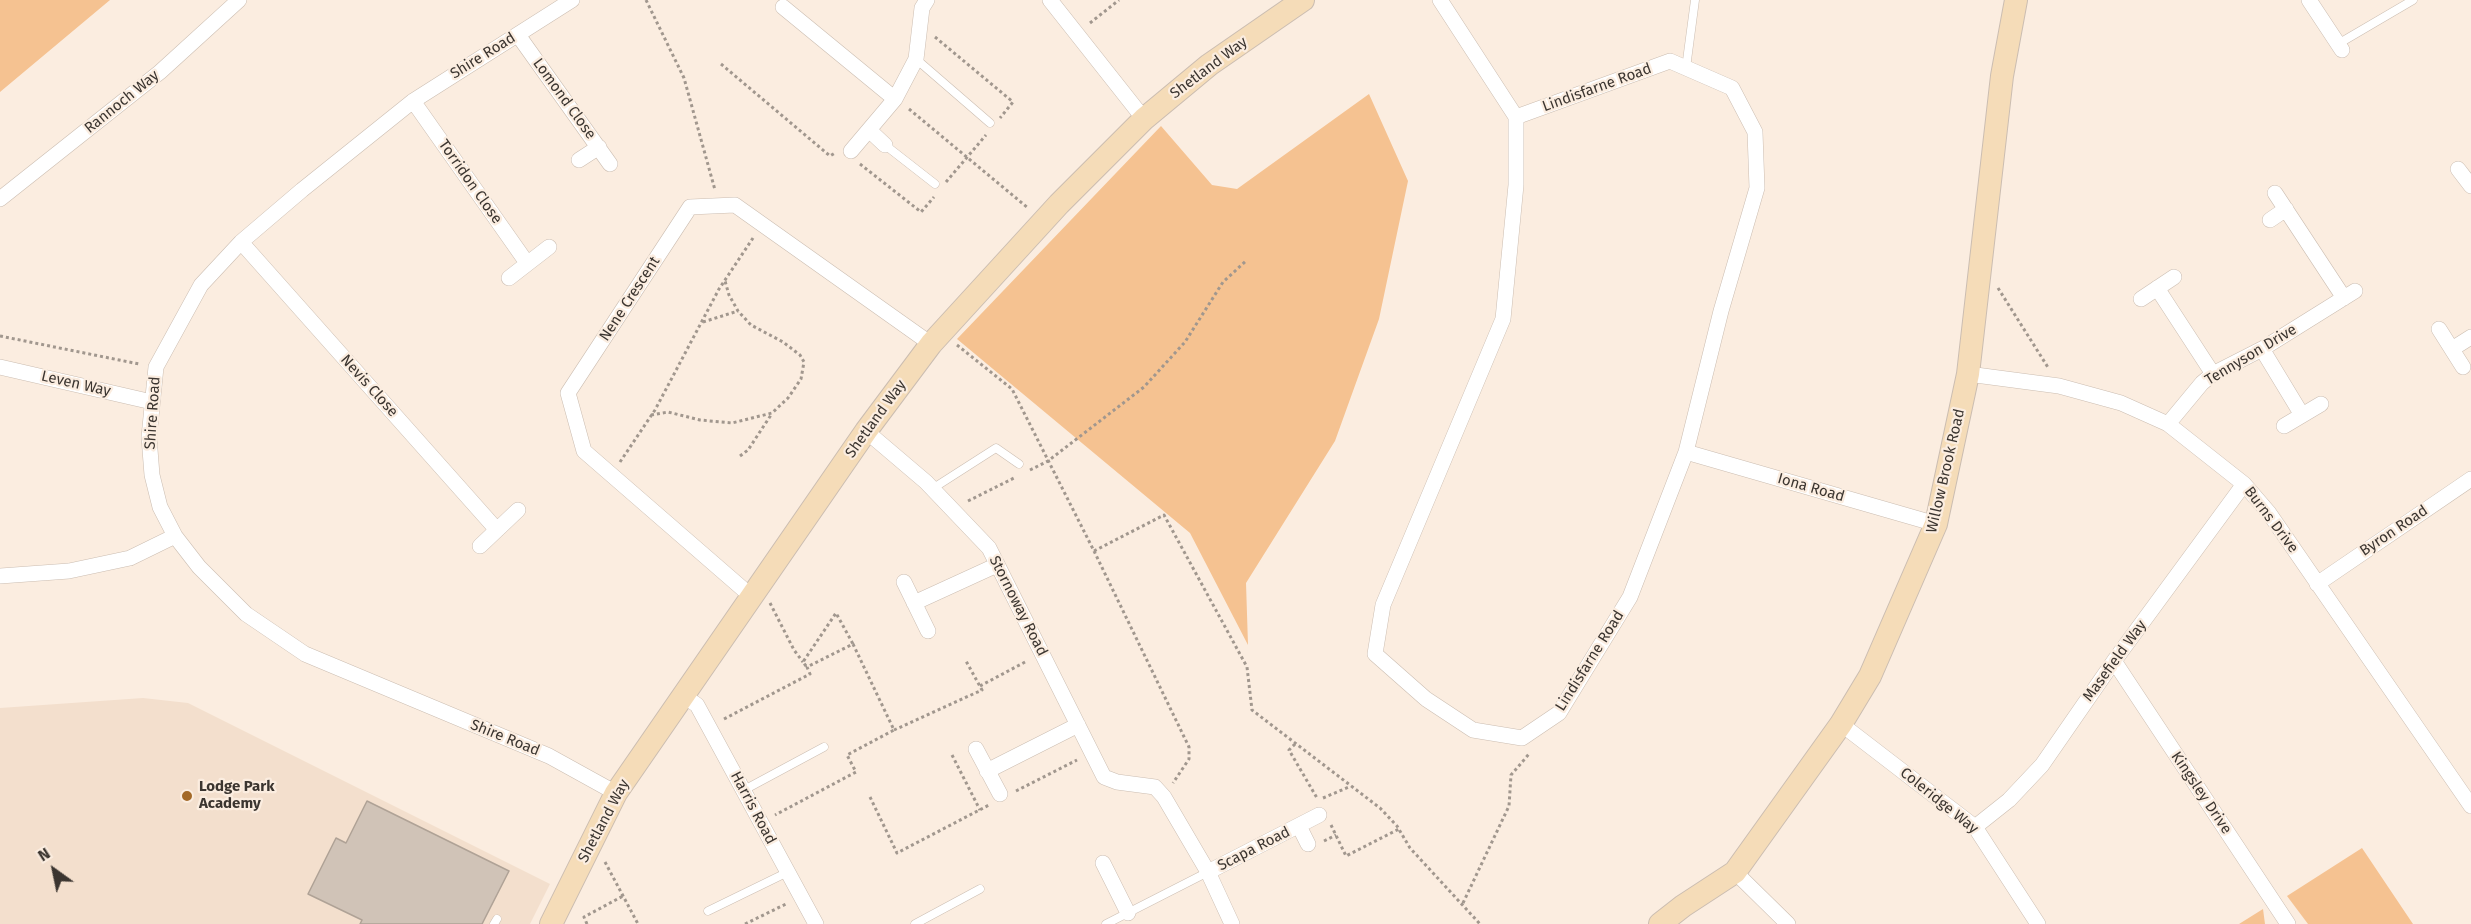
<!DOCTYPE html>
<style>
body{margin:0}
#map{position:relative;width:2471px;height:924px;overflow:hidden;background:#fbede0;font-family:"Fira Sans",sans-serif}
canvas{display:block}
.north{position:absolute;left:24px;top:840px;width:60px;height:60px;-webkit-text-stroke:4px #fbede0;paint-order:stroke;rotate:327deg;font-size:16px;font-weight:700;line-height:24px;text-align:center;color:#3b3530}
.north::after{content:'';display:block;margin:auto;width:21px;height:27px;background:#3b3530;clip-path:polygon(50% 0,100% 100%,50% 72%,0 100%)}
</style>
<div id="map">
<canvas width="2471" height="924"></canvas>
<div class="north">N</div>
</div>
<script>
const c = document.querySelector('canvas').getContext('2d');
c.lineJoin = 'round';
function paint(path, color) { c.fillStyle = color; c.fill(path, 'evenodd'); }
const toPath = rows => new Path2D(rows.map(r => 'M' + r).join(''));
function trace(path, color, width, dash) { c.strokeStyle = color; c.lineWidth = width; c.lineCap = dash ? 'butt' : 'round'; c.setLineDash(dash || []); c.stroke(path); }
function write(font, color, halo, rows, align = 'center') {
  c.font = font + ' "Fira Sans",sans-serif'; c.lineWidth = 4.5; c.setLineDash([]); c.textBaseline = 'middle'; c.strokeStyle = halo; c.fillStyle = color; for (const [text, x, y, turn = 0] of rows) {
    c.save(); c.translate(x, y); c.rotate((+turn || 0) * Math.PI / 180); c.textAlign = isNaN(turn) ? turn : align; if (halo) c.strokeText(text, 0, 0); c.fillText(text, 0, 0); c.restore();
  }
}
paint(toPath([
 [143,698,188,703,550,884,530,924,0,924,0,708]
]), '#f3dfcd');
paint(toPath([
 [0,0,110,0,0,92],
 [1369,94,1408,181,1379,319,1335,441,1246,583,1248,645,1190,533,957,339,1161,126,1212,185,1237,189],
 [2362,848,2413,924,2308,924,2287,896],
 [2263,909,2265,924,2239,924]
]), '#f5c291');
const building = toPath([
 [367,801,509,871,482,924,360,924,362,920,308,894,336,838,346,843,367,801]
]);
paint(building, '#d0c3b7');
trace(building, '#afa296', 1.5);
const lane = toPath([
 [2338,44,2413,0],
 [916,59,990,123],
 [1686,68,1695,0],
 [885,145,935,184],
 [932,489,996,448,1019,464],
 [744,790,824,747],
 [708,911,788,872],
 [494,924,497,919],
 [915,924,980,889],
 [1106,924,1208,872]
]);
const street = toPath([
 [572,0,413,101,302,190,241,242,201,285,156,367,149,437,152,475,160,507,175,536,199,567,246,614,305,654,549,756,616,793],
 [1050,0,1144,119],
 [1440,0,1516,117,1516,185,1503,319,1383,605,1375,654,1426,699,1473,730,1522,738,1559,713,1630,597,1686,452,1721,311,1757,188,1755,132,1732,88,1670,61,1516,117],
 [2309,0,2342,50],
 [783,7,895,99],
 [518,35,610,164],
 [413,101,527,263],
 [869,130,885,145],
 [851,151,895,99,916,59,922,8,927,0],
 [579,160,599,147],
 [2458,169,2471,186],
 [2275,193,2344,298],
 [0,199,160,72,239,0],
 [2270,220,2286,209],
 [241,242,497,530],
 [509,278,549,247],
 [2157,288,2213,374],
 [2141,299,2174,277],
 [2439,329,2463,367],
 [2262,349,2302,415],
 [2452,349,2471,337],
 [0,367,152,402],
 [1968,374,2059,386,2121,403,2168,424,2244,484,2269,513,2471,806],
 [2168,424,2202,383,2213,374,2262,349,2355,291],
 [2284,426,2321,404],
 [866,431,926,482,989,548,1104,777,1117,782,1155,787,1164,797,1208,872],
 [1686,452,1936,524],
 [480,546,518,510],
 [0,576,69,571,130,558,175,536],
 [904,582,928,631],
 [2317,584,2471,479],
 [751,596,584,451,568,393,690,207,735,205,931,344],
 [914,603,997,565],
 [2114,661,2288,924],
 [684,696,697,705,816,924],
 [1841,724,1975,827,2038,924],
 [976,749,1000,794],
 [987,771,1078,725],
 [1299,826,1308,844],
 [1975,827,2009,800,2042,765,2114,661,2244,484],
 [1103,863,1128,913],
 [1735,872,1788,924],
 [1232,924,1208,872,1319,815]
]);
const secondary = toPath([
 [551,924,616,793,866,431,931,344,1059,204,1144,119,1209,65,1303,0],
 [1660,924,1683,906,1735,872,1841,724,1870,676,1936,524,1968,374,2002,76,2016,0]
]);
trace(lane, '#cbbdb1', 9);
trace(street, '#cbbdb1', 16);
trace(secondary, '#cbbdb1', 24);
trace(toPath([
 [646,0,684,78,715,190],
 [1090,23,1119,0],
 [935,37,1013,102,1000,118],
 [721,64,830,156,835,153],
 [909,109,1028,208],
 [860,164,921,212,934,197],
 [946,182,986,135],
 [1998,288,2049,369],
 [703,322,738,311],
 [0,336,139,364],
 [957,345,1012,389,1094,551,1189,747,1189,759,1173,783],
 [651,415,668,412,700,420,732,423,772,413,788,398,801,379,804,362,800,355,783,342,751,325,738,311,729,295,725,281],
 [740,456,748,450,771,415],
 [620,462,655,410,719,289,753,238],
 [1030,470,1048,461,1144,387,1185,342,1223,282,1247,260],
 [968,501,1016,477],
 [1094,551,1164,515,1247,667,1252,710,1380,808,1397,826,1410,848,1480,924],
 [770,603,794,650,803,662],
 [806,666,803,662,836,613,853,644],
 [980,686,1027,661],
 [724,719,810,674,807,667,853,644,894,730,847,755,856,772,775,815],
 [894,730,982,690,966,661],
 [1295,744,1289,750,1317,798],
 [952,755,980,810],
 [1016,791,1077,760],
 [870,797,897,853,989,805],
 [1323,798,1349,787],
 [1331,825,1346,856,1399,829],
 [1324,841,1336,835],
 [605,862,638,924],
 [1463,903,1509,806,1511,775,1529,754],
 [587,924,584,917,623,896],
 [745,924,786,904]
]), '#a1978e', 3, [3, 3]);
trace(lane, '#fff', 8);
trace(street, '#fff', 15);
trace(secondary, '#f5dcb8', 22);
for (const [x, y, r, color] of [
 [187,796,6,"#a36928"]
]) { const dot = new Path2D(); dot.arc(x, y, r, 0, 2 * Math.PI); c.fillStyle = color; c.fill(dot); trace(dot, '#fbede0', 2); }
write('15px', '#3b3530', '#fbede0', [
 ["Shire Road",483,56,-32],
 ["Shetland Way",1209,68,-37],
 ["Lindisfarne Road",1597,88,-20],
 ["Lomond Close",564,99,54],
 ["Rannoch Way",122,102,-39],
 ["Torridon Close",470,182,55],
 ["Nene Crescent",630,299,-57],
 ["Tennyson Drive",2251,355,-31],
 ["Leven Way",76,384,13],
 ["Nevis Close",369,386,48],
 ["Shire Road",153,413,-86],
 ["Shetland Way",876,419,-54],
 ["Willow Brook Road",1946,471,-77],
 ["Iona Road",1811,488,16],
 ["Burns Drive",2271,520,53],
 ["Byron Road",2394,531,-34],
 ["Stornoway Road",1018,606,63],
 ["Lindisfarne Road",1590,661,-58],
 ["Masefield Way",2115,661,-54],
 ["Shire Road",505,738,22],
 ["Kingsley Drive",2201,793,56],
 ["Coleridge Way",1939,801,39],
 ["Harris Road",753,808,62],
 ["Shetland Way",604,821,-62],
 ["Scapa Road",1254,849,-27]
]);
write('bold 15px', '#3b3530', '#fbede0', [
 ["Lodge Park",199,787],
 ["Academy",199,804]
], 'left');
</script>
